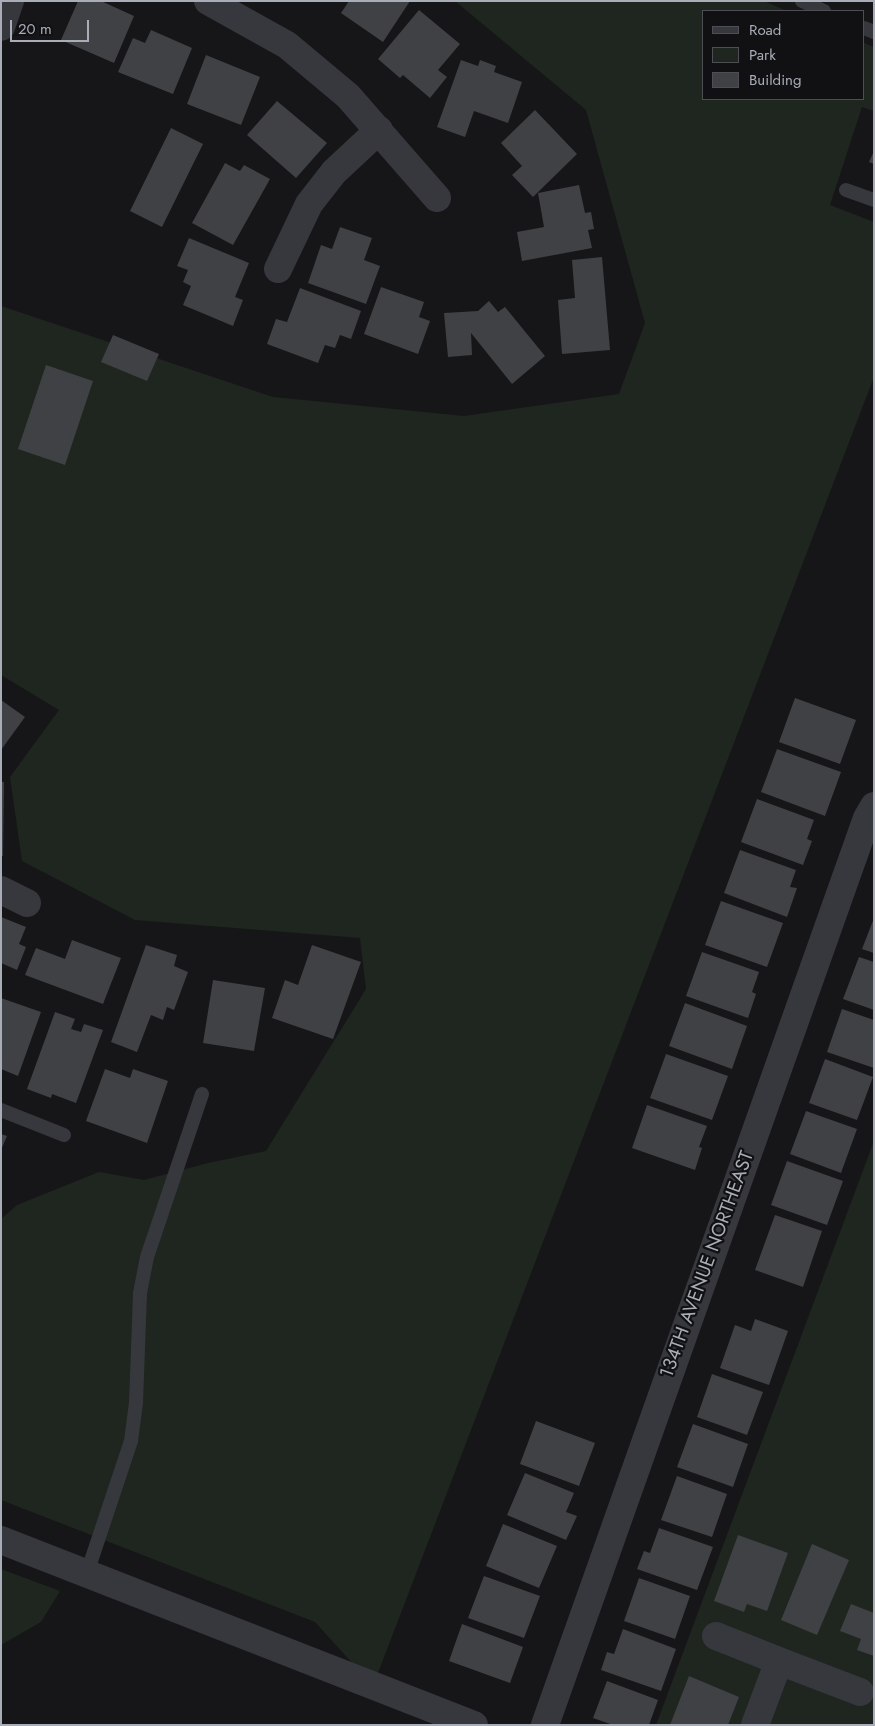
<!DOCTYPE html>
<style>
body{margin:0}
#map{position:relative;width:875px;height:1726px;overflow:hidden;background:#161618;font-family:Jost,sans-serif}
canvas{display:block}
.frame{position:absolute;inset:0;border:2px solid #a8adb8;pointer-events:none}
.legend{position:absolute;left:702px;top:10px;width:162px;height:90px;box-sizing:border-box;background:#111113;border:1px solid #4d4f55;margin:0;padding:6px 9px;list-style:none;font-size:15px;color:#a8adb8}
.legend li{display:flex;align-items:center;gap:10px;height:25px}
.legend b{width:25px;border:1px solid #4d4f55}
.scale{position:absolute;left:10px;top:20px;width:79px;height:22px;box-sizing:border-box;border:2px solid #a8adb8;border-top:0;padding-left:6px;font-size:15px;line-height:18px;white-space:nowrap;color:#a8adb8;-webkit-text-stroke:4px #111113;paint-order:stroke}
</style>
<div id="map">
<canvas width="875" height="1726"></canvas>
<div class="frame"></div>
<ul class="legend">
<li><b style="height:6px;background:#37383d"></b>Road</li>
<li><b style="height:14px;background:#1e261f"></b>Park</li>
<li><b style="height:14px;background:#404145"></b>Building</li>
</ul>
<div class="scale">20 m</div>
</div>
<script>
const c = document.querySelector('canvas').getContext('2d');
c.lineJoin = 'round';
function paint(path, color) { c.fillStyle = color; c.fill(path, 'evenodd'); }
const toPath = rows => new Path2D(rows.map(r => 'M' + r).join(''));
function trace(path, color, width, dash) { c.strokeStyle = color; c.lineWidth = width; c.lineCap = dash ? 'butt' : 'round'; c.setLineDash(dash || []); c.stroke(path); }
function write(font, color, halo, rows, align = 'center') {
  c.font = font + ' Jost,sans-serif'; c.lineWidth = 4.5; c.setLineDash([]); c.textBaseline = 'middle'; c.strokeStyle = halo; c.fillStyle = color; for (const [text, x, y, turn = 0] of rows) {
    c.save(); c.translate(x, y); c.rotate((+turn || 0) * Math.PI / 180); c.textAlign = isNaN(turn) ? turn : align; if (halo) c.strokeText(text, 0, 0); c.fillText(text, 0, 0); c.restore();
  }
}
paint(toPath([
 [455,1,764,1,787,11,704,11,704,99,864,99,864,43,874,47,874,111,862,107,830,205,874,222,874,377,373,1686,315,1622,1,1500,1,1219,17,1205,99,1172,144,1180,208,1163,266,1151,366,989,360,938,135,920,22,861,10,777,59,710,1,675,1,306,273,397,464,416,619,394,645,323,586,110],
 [874,1141,874,1725,656,1725],
 [1,1569,60,1591,41,1622,1,1645]
]), '#1e261f');
paint(toPath([
 [78,1,101,1,134,16,114,63,61,40],
 [349,1,410,1,383,42,341,13],
 [419,10,460,44,438,70,447,77,430,98,403,75,400,78,378,59],
 [151,30,192,48,173,94,118,72,133,38,145,43],
 [206,55,260,77,241,125,187,104],
 [461,60,478,66,480,60,496,66,494,72,522,82,508,123,474,111,465,137,437,127],
 [277,101,327,143,296,178,247,135],
 [535,110,577,154,533,197,512,175,522,166,501,143],
 [171,128,203,144,162,227,130,211],
 [874,151,874,164,869,162],
 [225,163,240,171,244,165,270,179,233,245,192,223],
 [579,185,585,213,591,212,594,229,588,230,592,248,522,261,517,232,544,227,538,193],
 [340,227,372,238,364,260,380,266,366,304,308,283,321,245,332,249],
 [189,238,249,263,235,297,243,300,233,326,183,305,191,286,183,282,188,270,177,266],
 [602,257,610,350,562,354,558,300,575,298,572,260],
 [381,287,424,302,419,317,430,321,418,354,364,334],
 [300,288,361,311,351,339,340,335,335,348,325,345,318,363,267,344,276,319,287,322],
 [489,301,498,312,505,307,545,356,512,384,471,333,472,355,448,357,444,313,478,311],
 [113,335,159,354,147,381,101,362],
 [46,365,93,381,65,465,18,449],
 [795,698,856,720,840,764,779,742],
 [1,700,25,717,1,750],
 [777,749,841,772,825,816,761,792],
 [1,782,4,782,3,856,1,856],
 [757,799,814,820,807,839,812,841,803,865,741,842],
 [740,850,796,870,790,887,797,888,787,917,724,893],
 [721,901,783,923,767,967,705,945],
 [1,917,26,927,19,944,26,947,17,970,1,963],
 [874,918,874,953,862,949],
 [72,940,121,958,103,1004,25,975,36,948,65,959],
 [146,945,177,955,174,966,188,972,174,1010,167,1007,163,1020,151,1015,137,1052,111,1042],
 [312,945,361,962,333,1039,272,1018,285,980,298,985],
 [702,952,759,972,752,992,756,994,748,1018,686,996],
 [859,957,874,962,874,1010,843,999],
 [213,980,265,988,254,1051,203,1043],
 [1,998,41,1012,18,1076,1,1069],
 [685,1003,747,1026,732,1069,669,1046],
 [842,1009,874,1020,874,1068,827,1052],
 [55,1012,75,1019,71,1029,81,1032,84,1024,103,1030,76,1103,52,1094,51,1098,27,1089],
 [666,1054,728,1076,712,1120,650,1098],
 [825,1059,873,1077,857,1120,809,1103],
 [105,1069,130,1078,133,1069,168,1081,147,1143,86,1121],
 [647,1105,707,1126,699,1147,702,1148,695,1170,632,1148],
 [806,1111,857,1129,841,1173,790,1154],
 [1,1134,7,1136,1,1150],
 [787,1161,843,1181,827,1225,771,1205],
 [775,1215,822,1231,803,1287,755,1270],
 [755,1319,788,1331,769,1385,720,1368,735,1325,751,1331],
 [712,1374,763,1392,747,1435,697,1417],
 [536,1421,595,1443,579,1486,520,1464],
 [693,1424,748,1444,733,1487,677,1467],
 [525,1473,574,1493,566,1512,577,1516,566,1540,507,1515],
 [677,1476,727,1494,712,1537,661,1520],
 [503,1524,557,1546,539,1588,486,1566],
 [659,1528,713,1547,697,1590,637,1569,644,1551,650,1553],
 [738,1535,788,1553,767,1611,747,1604,744,1612,714,1601],
 [812,1544,849,1560,817,1635,781,1620],
 [484,1576,540,1596,524,1638,468,1618],
 [639,1578,690,1596,675,1639,624,1621],
 [851,1604,874,1613,874,1656,857,1650,861,1639,840,1631],
 [462,1624,523,1647,510,1683,449,1661],
 [623,1629,676,1649,661,1691,601,1670,607,1652,614,1654],
 [689,1676,739,1697,728,1725,670,1725],
 [607,1681,658,1700,649,1725,613,1725,593,1718]
]), '#404145');
trace(toPath([
 [802,1,824,11],
 [864,28,874,32],
 [846,190,874,200],
 [1,1110,64,1135],
 [87,1573,131,1441,136,1403,140,1293,147,1257,202,1094]
]), '#37383d', 14);
trace(toPath([
 [208,1,287,45,348,96,437,198],
 [278,269,309,204,334,172,379,130],
 [1,890,27,903],
 [716,1636,779,1661],
 [545,1725,867,818,874,806],
 [755,1725,779,1661,860,1692]
]), '#37383d', 28);
trace(toPath([
 [1,27,10,1],
 [1,1540,474,1725]
]), '#37383d', 28);
write('19px', '#a8adb8', '#111113', [
 ["134TH AVENUE NORTHEAST",708,1265,-70]
]);
</script>
